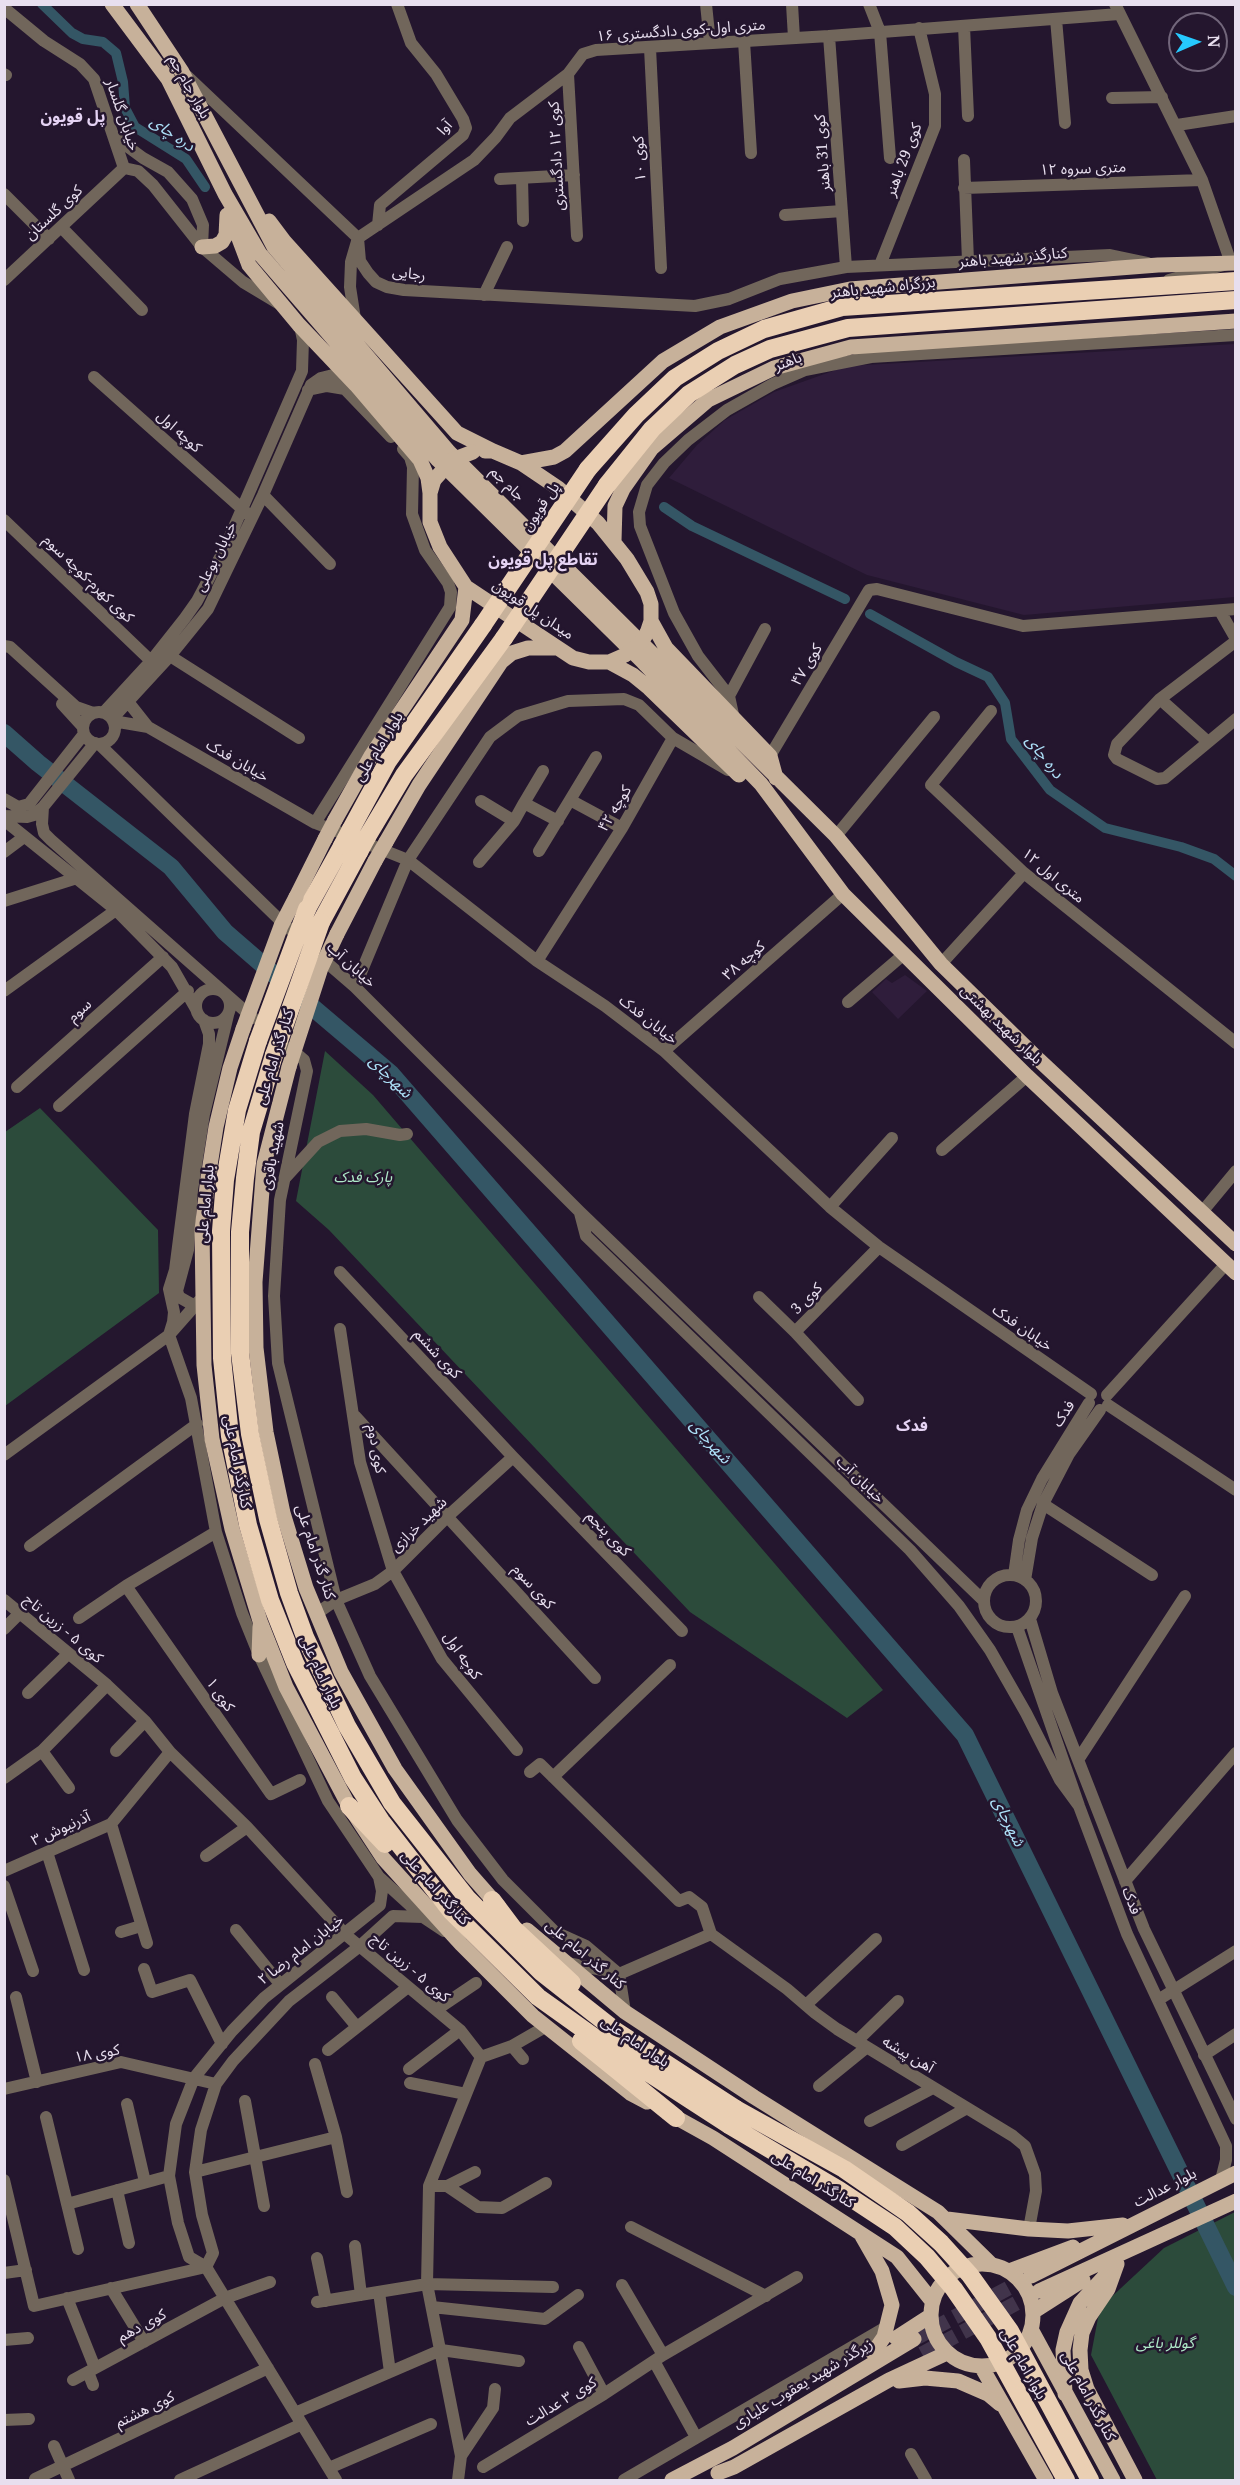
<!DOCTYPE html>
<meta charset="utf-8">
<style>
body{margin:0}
#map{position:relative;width:1240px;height:2485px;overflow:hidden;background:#24162e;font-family:"Noto Serif",serif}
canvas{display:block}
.frame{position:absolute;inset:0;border:6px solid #e8dfef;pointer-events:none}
.north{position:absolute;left:1168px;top:12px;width:60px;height:60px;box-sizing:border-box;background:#24162e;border:2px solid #72667b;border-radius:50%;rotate:88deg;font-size:16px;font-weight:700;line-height:24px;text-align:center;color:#e8dfef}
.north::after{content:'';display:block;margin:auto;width:21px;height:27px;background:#26c9fe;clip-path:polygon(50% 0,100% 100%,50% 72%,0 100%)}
</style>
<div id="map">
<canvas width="1240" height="2485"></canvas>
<div class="frame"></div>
<div class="north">N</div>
</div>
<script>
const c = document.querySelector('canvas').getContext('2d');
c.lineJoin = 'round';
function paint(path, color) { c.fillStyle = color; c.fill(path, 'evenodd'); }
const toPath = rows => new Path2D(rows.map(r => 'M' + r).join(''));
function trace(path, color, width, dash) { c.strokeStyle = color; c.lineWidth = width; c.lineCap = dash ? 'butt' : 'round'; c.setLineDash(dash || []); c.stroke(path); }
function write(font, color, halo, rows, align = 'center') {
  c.font = font + ' "Noto Serif","Noto Sans Arabic",serif'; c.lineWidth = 5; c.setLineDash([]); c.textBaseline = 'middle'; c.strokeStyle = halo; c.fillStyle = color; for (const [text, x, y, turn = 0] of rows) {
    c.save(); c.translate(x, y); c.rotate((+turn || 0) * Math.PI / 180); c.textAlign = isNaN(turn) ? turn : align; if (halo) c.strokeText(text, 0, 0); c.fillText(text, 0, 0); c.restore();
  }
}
paint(toPath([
 [1235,344,1235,597,1024,615,867,575,669,478,697,445,725,420,774,392,847,366],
 [905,975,927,991,898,1019,872,992,886,979,892,983]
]), '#2f1d3b');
paint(toPath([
 [325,1051,373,1095,883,1690,847,1718,690,1612,329,1230,296,1201],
 [40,1108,158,1230,159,1293,5,1406,5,1132],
 [1235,2212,1235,2480,1157,2480,1091,2355,1098,2318,1106,2302,1164,2248]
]), '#2c4b3b');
trace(toPath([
 [42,4,72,33,83,39,103,42,116,53,123,82,125,108,135,127,186,159,205,187],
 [664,507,692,526,845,599],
 [870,614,956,662,988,677,1005,703,1011,739,1050,790,1105,828,1181,847,1214,859,1236,876]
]), '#345665', 10);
trace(toPath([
 [4,733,38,763,171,867,225,932,277,977],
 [298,995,390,1073,965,1735,1236,2287]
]), '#345665', 18);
trace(toPath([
 [914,2339,1031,2276],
 [922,2354,1039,2291]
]), '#41344b', 15, [15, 8]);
trace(toPath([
 [706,4,710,43],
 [792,4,794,38],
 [869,4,880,32,890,158],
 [1115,4,1202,180,1231,263,1169,280],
 [4,8,44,41,80,64,94,79,124,168],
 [1056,19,1065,123],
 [964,26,968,116],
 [829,36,846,267],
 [744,41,751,153],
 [650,48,661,268],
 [4,74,6,75],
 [568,74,577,236],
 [187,76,358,238,360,261,368,273,376,282,387,287,404,290,695,306,729,299,780,279,846,267,1110,255,1148,263],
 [1112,98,1162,97],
 [1177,125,1236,116],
 [116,138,143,158,168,172,192,199,203,225,202,247],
 [964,160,968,261],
 [124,168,138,171,153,185,202,247,243,282,278,303],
 [522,178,523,221],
 [500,179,574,175],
 [964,188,1202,180],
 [4,194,49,239],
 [785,215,842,211],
 [378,225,380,205,463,135,466,128,463,119,436,74,411,43,397,4],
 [61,227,142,310],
 [880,265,935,126,935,94,919,28],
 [4,280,124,168],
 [484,295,507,247],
 [355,319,350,287,351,262,358,238,474,160,496,137,510,118,568,74,583,54,596,50,829,36,1119,14],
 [94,377,249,515],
 [308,390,327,386,345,389,391,437],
 [263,495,330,564],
 [4,520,151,661],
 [1220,611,1236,639],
 [1236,641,1160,699,1117,744,1114,755,1117,759,1157,779,1165,778,1236,719],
 [4,646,10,647,76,707,93,713],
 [170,656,299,738],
 [729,696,765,629],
 [1160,699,1207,741],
 [129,703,148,727,315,823,339,832],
 [62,704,83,727],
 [991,711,931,785,1024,873,1236,1043],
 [104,712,151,661,185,618,197,601,225,548,302,371,303,340,300,326],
 '83 728a16 16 0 1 1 32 0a16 16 0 1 1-32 0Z',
 [112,719,170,656,208,609,263,495,311,385,321,378,333,375,350,381],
 [734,719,729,696,698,656,674,613,640,526,639,512,647,485,664,463,688,440,727,410,773,384,805,370,871,357,1236,335],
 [113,721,148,727],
 [99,744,289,929],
 [770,756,869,590,877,589,1023,626,1236,609],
 [596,757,570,800,622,828],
 [543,771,524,803,558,821],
 [4,799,18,807,29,804,84,734],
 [481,801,514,821,524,803],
 [43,807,42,824,44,833,51,840,253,1018],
 [4,816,27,817,34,815,43,807,95,743],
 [4,820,116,910,172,967,196,1009],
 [315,823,450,607,451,592,448,583,425,550,412,514,413,467,410,457,403,449],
 [836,836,934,717],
 [358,840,408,860,537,961,605,1006,664,1051,830,1207,879,1247,1091,1394],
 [539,851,570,800],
 [4,852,24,837],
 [479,862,514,821],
 [4,901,77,878],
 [318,955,355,987,580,1212,984,1601],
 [537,961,622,828,673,738],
 [941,964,1024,873],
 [355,987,408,860,490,737,518,716,568,701,624,699,639,705,673,738,728,770],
 '196 1006a17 17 0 1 1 34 0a17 17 0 1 1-34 0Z',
 [4,991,116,910],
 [848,1002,903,955],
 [204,1020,209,1034,209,1044,195,1114,175,1270,169,1289,174,1312,173,1322,169,1335,191,1398,216,1532,242,1613,259,1655,328,1801,379,1877,423,1917,444,1931],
 [290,1048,304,1060,307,1071,280,1200,274,1296,278,1363,336,1600,370,1676,457,1820,503,1880,555,1932,586,1946,619,1974,625,2012],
 [664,1051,843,894],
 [17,1087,163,957],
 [59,1106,188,991],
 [942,1150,1027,1076],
 [286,1177,318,1142,340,1131,366,1129,400,1135,407,1134],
 [830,1207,892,1138],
 [1202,1212,1236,1171],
 [580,1213,586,1236,910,1550,959,1606,990,1650,1026,1713,1060,1780,1079,1806],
 [340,1272,513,1457,682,1631],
 [759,1297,795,1332],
 [195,1306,179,1297,177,1291,188,1250,192,1190,204,1114,228,1015],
 [340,1329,360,1462,393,1571,442,1659,517,1750],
 [1107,1395,1226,1264],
 [858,1400,795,1332,879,1247],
 [1108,1405,1236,1490],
 [355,1416,595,1678],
 [4,1455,169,1335,199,1301],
 [1043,1504,1152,1575],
 [30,1546,197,1424],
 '984 1601a26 26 0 1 1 52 0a26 26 0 1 1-52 0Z',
 [1014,1575,1019,1540,1027,1510,1042,1479,1089,1403],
 [1025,1580,1032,1538,1043,1504,1069,1454,1100,1410],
 [126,1586,271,1794,300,1780],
 [4,1600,107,1685,145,1721,170,1752,247,1827,346,1935,460,2030,481,2057,429,2186,427,2284,461,2456,458,2480],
 [316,1614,336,1600,375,1584,393,1571,448,1516,513,1457],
 [79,1618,126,1586,216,1532],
 [1030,1619,1052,1693,1144,1929,1236,2119],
 [1017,1627,1079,1806,1127,1934,1226,2146,1226,2160,1221,2180],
 [4,1629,21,1612],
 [28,1693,67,1655],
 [42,1751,69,1788],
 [116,1751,145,1721],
 [1078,1760,1185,1596],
 [530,1772,540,1764,679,1901,689,1897,702,1907,711,1934,787,1989,815,2013,837,2029,1013,2136,1025,2146,1035,2174,1036,2191,1029,2229],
 [553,1777,670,1665],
 [4,1778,42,1751,107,1685],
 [111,1824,147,1943],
 [47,1852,84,1970],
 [206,1856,247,1827],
 [4,1871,111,1824,170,1752],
 [1125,1881,1236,1753],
 [4,1886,33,1971],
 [236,1930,280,1984],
 [121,1932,141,1926],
 [567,1963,618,1973],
 [144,1969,152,1992,190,1980,222,2044],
 [619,1974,711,1934],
 [16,1997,37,2082],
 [332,1997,357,2027],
 [1158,2000,1236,1951],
 [806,2005,876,1939],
 [436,2010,476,1983],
 [857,2041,898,2001],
 [512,2046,523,2059],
 [328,2050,408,1987],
 [1204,2055,1236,2034],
 [481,2057,512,2046,545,2027],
 [315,2064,336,2137,347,2192],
 [409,2069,460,2030],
 [410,2083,466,2094],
 [819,2086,867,2047],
 [4,2089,121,2062,216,2084],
 [245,2101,264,2206],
 [127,2104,145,2182],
 [46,2117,78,2249],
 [870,2121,933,2088],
 [902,2145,967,2108],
 [195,2172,336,2137],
 [4,2180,34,2306,206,2267],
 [429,2186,447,2186,478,2207,502,2208,546,2183],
 [447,2186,475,2172],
 [117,2190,129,2243],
 [67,2204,169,2176],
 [631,2227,766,2296],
 [355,2246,361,2295],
 [317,2258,326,2301],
 [206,2267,213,2253,202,2215,195,2172,201,2130,216,2084,233,2061,289,2001,360,1946,393,1916,423,1917],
 [4,2273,26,2270],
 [622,2285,663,2355],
 [111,2288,144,2342],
 [379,2292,390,2372],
 [67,2298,95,2368],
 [317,2302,427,2284,553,2287],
 [432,2307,545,2319,578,2295],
 [4,2340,28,2338],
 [579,2347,604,2394],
 [654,2361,696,2437],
 [88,2372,93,2385],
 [73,2380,225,2298,270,2282],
 [295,2413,441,2350,519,2361],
 [4,2420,29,2419],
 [54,2446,69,2480],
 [911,2454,926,2480],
 [461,2456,493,2408,495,2389],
 [483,2467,604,2394,663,2355,797,2277],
 [329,2468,431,2424],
 [35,2479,268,2368],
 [180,2480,302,2424],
 [336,2480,206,2267,189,2257,178,2223,169,2176,176,2124,194,2078,232,2031,264,1998,380,1905,382,1891,379,1877],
 [624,2480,888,2326]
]), '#71665b', 12);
trace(toPath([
 [112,4,168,79,225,194,260,254,438,460,643,662,761,784,843,894,1027,1076,1236,1273],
 [137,4,182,72,274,247,449,452,836,836,941,964,1039,1060,1236,1244],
 [232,220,249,265,299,325,356,385,420,460,428,478,430,493],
 [269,221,284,241,457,433,493,451],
 [202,247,215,246,222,242,226,235,227,215],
 [485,451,493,451,521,463,558,488,598,523,627,559,647,592,651,604,651,621,647,633],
 [521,463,554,457,565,451,663,361,720,327,792,301,850,289,1158,265,1236,263],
 [433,483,430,493,430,522,440,547,466,587,573,658,589,662,609,662,625,655],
 [614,541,615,506,623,489,652,448,708,400,774,368,851,347,1236,321],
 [651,621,666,648,770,756,776,778],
 [609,662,633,675,649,688,739,775],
 [335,820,371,756,462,620,466,587],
 [386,842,419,785,501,662,512,653,528,648,555,648],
 [296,897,325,839],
 [337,934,375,861],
 [243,1029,230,1068,216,1127,208,1178,202,1230,204,1365,212,1439,232,1529,260,1621,286,1687,349,1806,383,1858,461,1944,533,2016,630,2093,647,2102],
 [289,1067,264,1164,255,1282,256,1348,266,1432,283,1513,306,1588,341,1672,395,1769,470,1874,499,1907],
 [259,1655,260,1627],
 [527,1930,625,2012,754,2097,938,2212,991,2264],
 [668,2113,713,2138,897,2257,932,2301],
 [947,2219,1029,2229,1068,2231,1123,2225],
 [862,2236,882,2271,892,2305,884,2337,873,2353],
 '931 2315a51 51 0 1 1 102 0a51 51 0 1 1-102 0Z',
 [1117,2264,1108,2289,1089,2317,1082,2333,1080,2350,1081,2370,1087,2389,1135,2480],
 [1009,2271,1073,2247],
 [1031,2276,1236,2173],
 [1039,2291,1236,2201],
 [1033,2312,1083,2280],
 [1031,2329,1113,2480],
 [896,2338,930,2316],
 [981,2366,1046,2480],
 [899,2381,925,2378,958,2381,988,2394,1000,2404],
 [1065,2394,1063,2350,1067,2332,1080,2303,1114,2266],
 [718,2473,734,2467,889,2380,947,2353],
 [672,2480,733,2448,914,2339]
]), '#c7b19a', 15);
trace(toPath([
 [588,469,636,415,675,378,718,351,764,329,842,307,1236,281],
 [607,485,652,429,689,394,735,365,770,349,848,328,1236,300],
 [351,829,388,761,483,625],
 [367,837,404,775,504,638],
 [307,909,342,846],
 [321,922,359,852],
 [258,1041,237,1110,225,1180,221,1231,222,1358,230,1436,248,1525,270,1600,295,1663,353,1778,381,1821,451,1911,538,1997,601,2042,729,2125],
 [274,1055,251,1132,245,1178,240,1232,240,1353,250,1434,268,1519,289,1593,305,1637,347,1726,392,1803,467,1898,541,1972,616,2031,736,2109],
 [349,1806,385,1844],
 [492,1900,513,1928,572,1983],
 [581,2041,676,2118]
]), '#eacfb3', 18);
trace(toPath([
 [434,480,452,460,473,452],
 [625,655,641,642,647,633],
 [325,839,335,820],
 [375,861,386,842],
 [243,1029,281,926,296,897],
 [289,1067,321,968,337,934]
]), '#c7b19a', 15);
trace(toPath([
 [483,625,588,469],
 [504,638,607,485],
 [342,846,351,829],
 [359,852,367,837],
 [258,1041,307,909],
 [274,1055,321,922],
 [736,2109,844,2169,908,2213,941,2243,970,2275,1010,2331,1090,2480],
 [729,2125,839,2190,895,2227,927,2257,954,2289,988,2338,1066,2480]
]), '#eacfb3', 18);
write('15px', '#e8dfef', '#24162e', [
 ["۱۶ متری اول-کوی دادگستری",681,31,-4],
 ["بلوار جام جم",189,87,61],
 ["خیابان گلسار",122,115,71],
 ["آوا",445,128,-47],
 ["کوی 31 باهنر",823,153,-94],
 ["کوی ۱۲ دادگستری",557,156,-93],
 ["کوی ۱۰",640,159,-93],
 ["کوی 29 باهنر",904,160,-69],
 ["۱۲ متری سروه",1083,169,-2],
 ["کوی گلستان",54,213,-43],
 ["کنارگذر شهید باهنر",1013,258,-5],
 ["رجایی",409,274,8],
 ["بزرگراه شهید باهنر",883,288,-6],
 ["باهنر",788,362,-21],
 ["کوچه اول",179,432,42],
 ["جام جم",507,484,45],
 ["پل قویون",541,507,-56],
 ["خیابان بوعلی",216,557,-64],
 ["کوی کهرم-کوچه سوم",88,579,44],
 ["میدان پل قویون",533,610,34],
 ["کوی ۴۷",807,665,-59],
 ["بلوار امام علی",379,747,-58],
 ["خیابان فدک",237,761,30],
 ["کوچه ۴۲",615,809,-59],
 ["۱۲ متری اول",1053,876,40],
 ["کوچه ۳۸",744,961,-41],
 ["خیابان آب",351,965,42],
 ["سوم",80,1011,-42],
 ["خیابان فدک",648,1020,38],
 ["بلوار شهید بهشتی",1001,1025,44],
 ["کنار گذر امام علی",275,1057,-73],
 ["شهید باقری",273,1156,-79],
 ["بلوار امام علی",206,1204,-85],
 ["کوی 3",807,1299,-45],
 ["خیابان فدک",1022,1328,35],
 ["کوی ششم",437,1354,47],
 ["فدک",1064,1414,-57],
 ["کوی دوم",376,1449,80],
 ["کنارگذر امام علی",237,1462,79],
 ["خیابان آب",860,1480,44],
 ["شهید خرازی",419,1525,-44],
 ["کوی پنجم",608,1534,46],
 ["کنار گذر امام علی",315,1552,72],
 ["کوی سوم",533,1587,48],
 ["کوی ۵ - زرین تاج",63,1629,40],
 ["کوچه اول",462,1656,55],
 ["بلوار امام علی",320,1672,65],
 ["کوی ۱",220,1695,55],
 ["آذرنیوش ۳",61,1829,-24],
 ["کنارگذر امام علی",435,1888,48],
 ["فدک",1131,1901,69],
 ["خیابان امام رضا ۲",301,1950,-38],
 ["کنار گذر امام علی",585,1955,40],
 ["کوی ۵ - زرین تاج",410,1968,40],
 ["بلوار امام علی",635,2042,34],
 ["کوی ۱۸",97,2054,-10],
 ["آهن پیشه",908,2055,31],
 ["کنارگذر امام علی",813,2180,32],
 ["بلوار عدالت",1165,2188,-27],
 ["کوی دهم",142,2326,-28],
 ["بلوار امام علی",1023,2364,61],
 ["زیرگذر شهید یعقوب علیاری",803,2384,-31],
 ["کنار گذر امام علی",1088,2396,62],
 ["کوی ۳ عدالت",561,2402,-31],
 ["کوی هشتم",145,2410,-26]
]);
write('italic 15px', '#afebc9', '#24162e', [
 ["پارک فدک",363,1178],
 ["گوللر باغی",1165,2344]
]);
write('bold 16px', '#e5d3f4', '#24162e', [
 ["پل قویون",73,117],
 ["تقاطع پل قویون",543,560],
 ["فدک",912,1426]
]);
write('italic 16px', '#ade0f8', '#24162e', [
 ["دره چای",172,134,35],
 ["دره چای",1044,757,52],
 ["شهرچای",390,1077,45],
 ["شهرچای",710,1442,49],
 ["شهرچای",1008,1822,64]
]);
</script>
